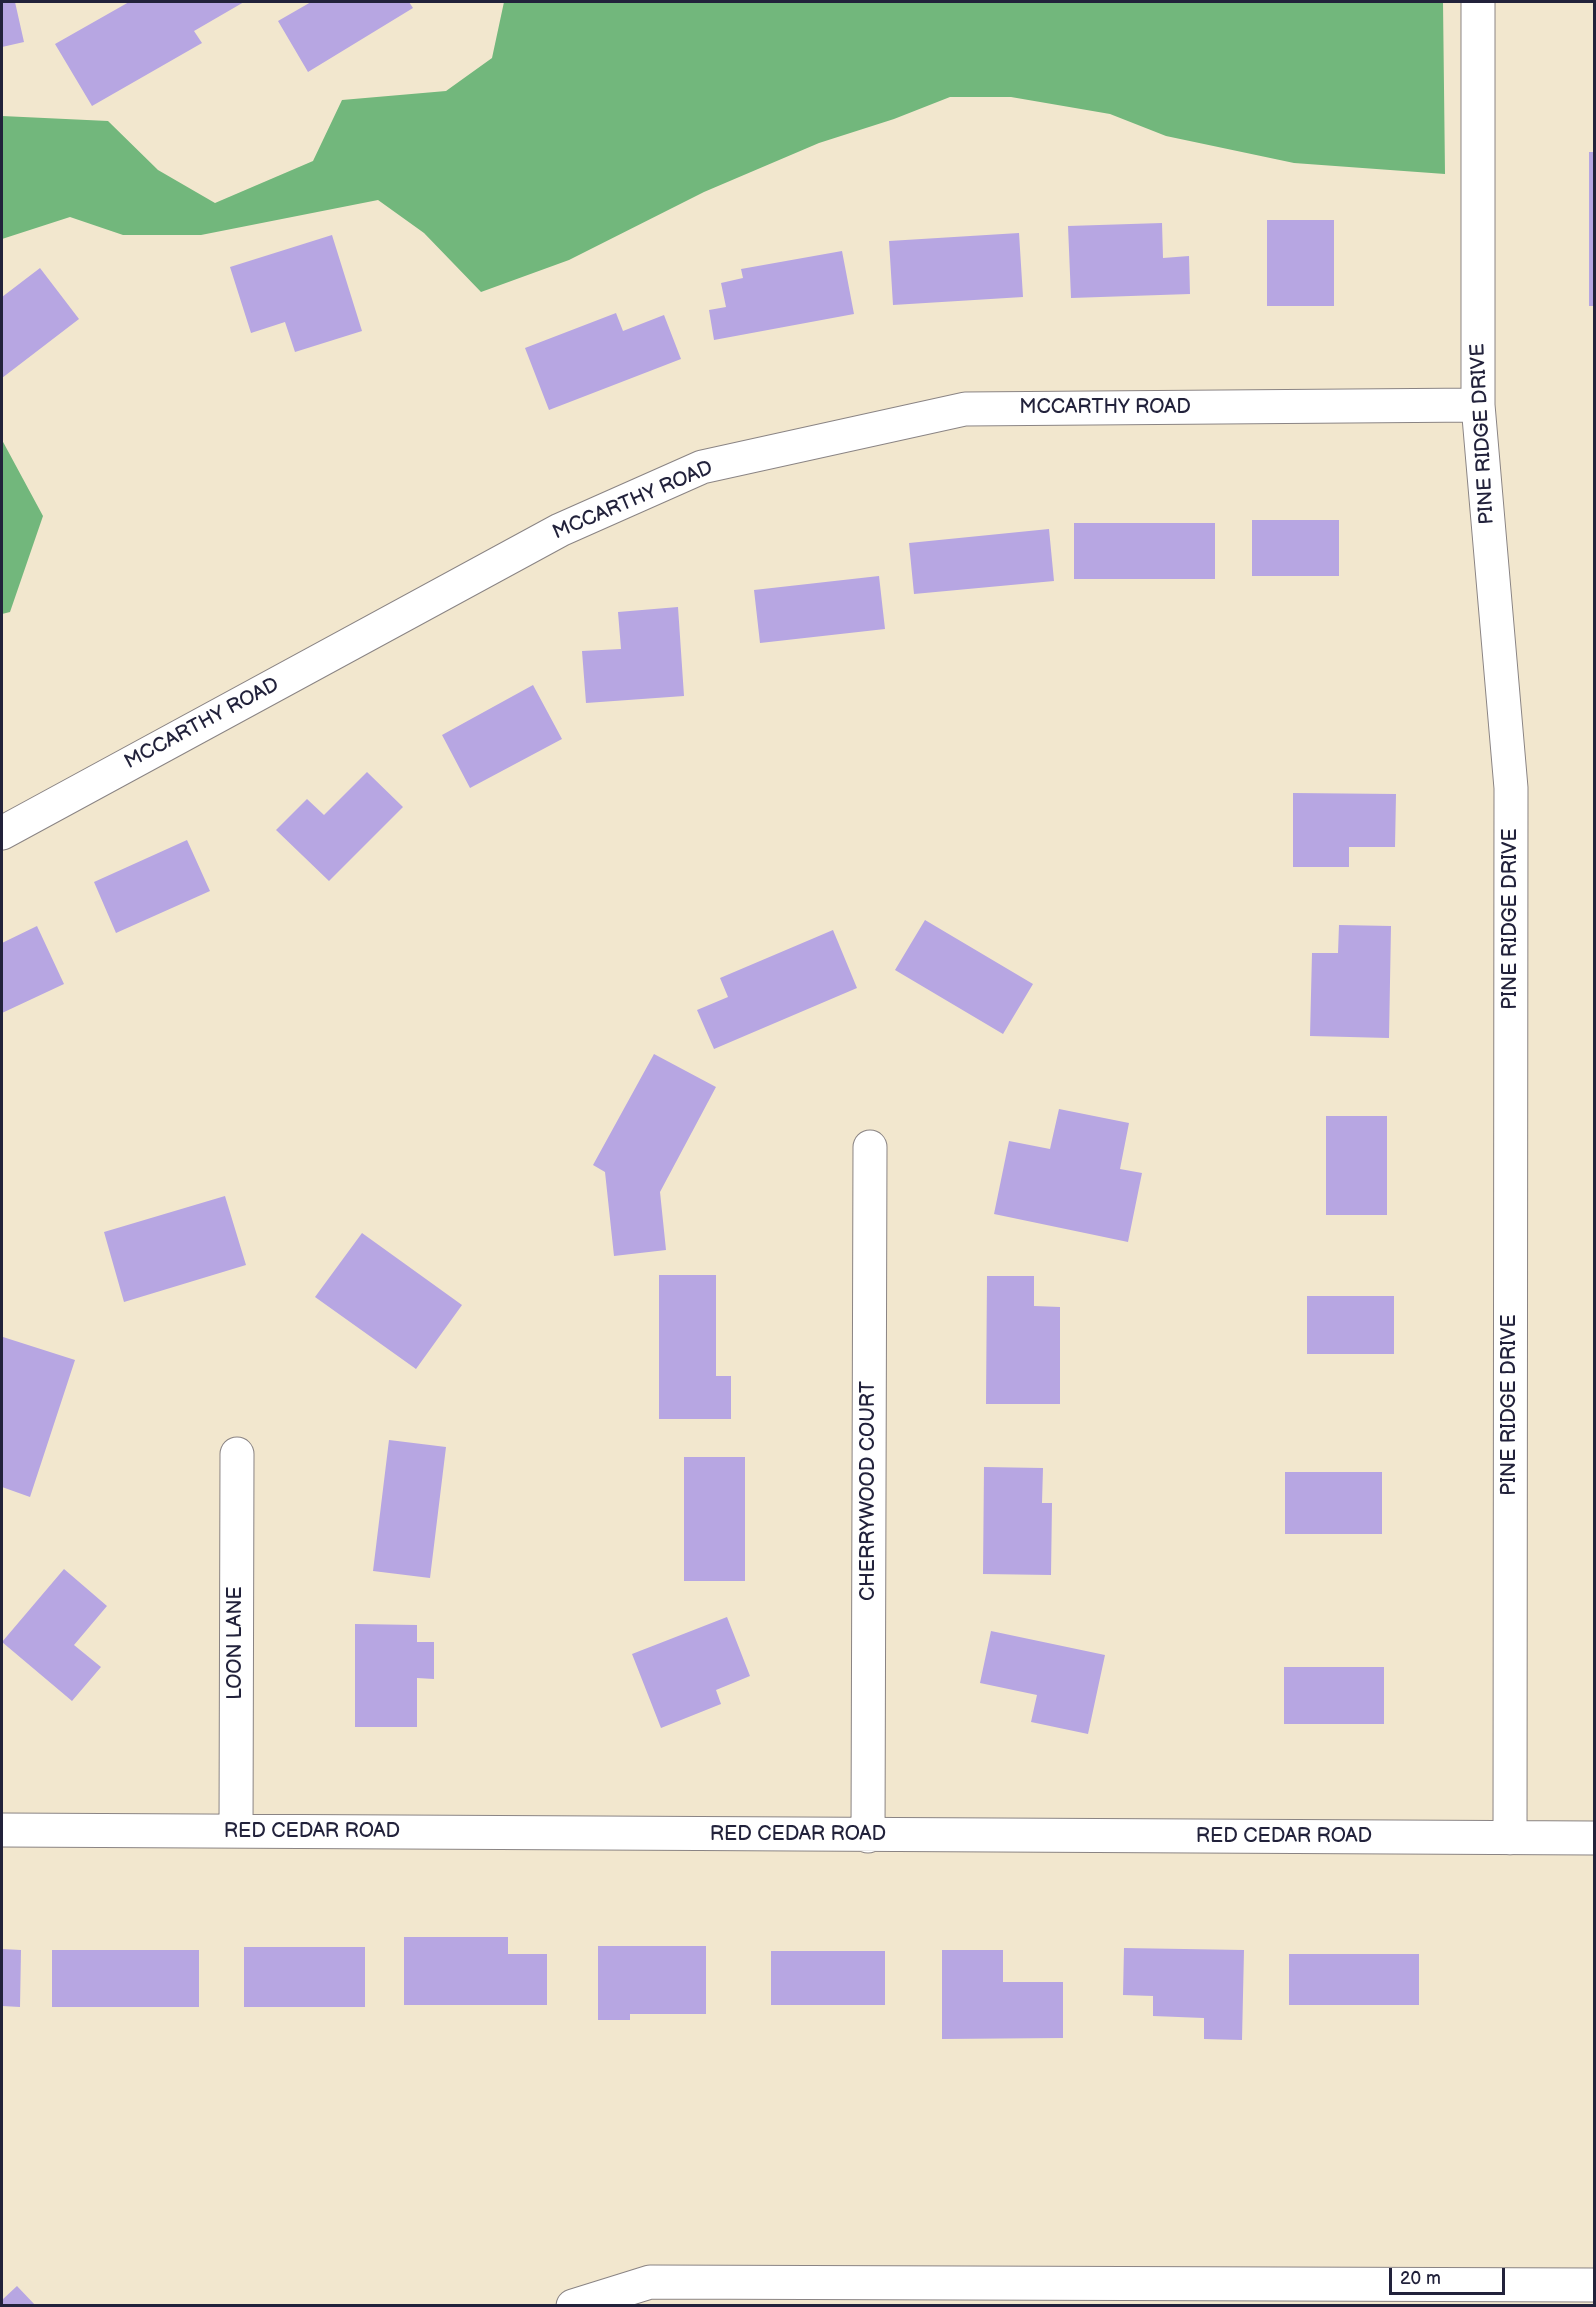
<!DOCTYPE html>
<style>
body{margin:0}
#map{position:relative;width:1596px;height:2307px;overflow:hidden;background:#f2e7ce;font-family:"Balsamiq Sans",sans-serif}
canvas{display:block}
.frame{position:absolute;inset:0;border:3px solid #22223b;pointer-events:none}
.scale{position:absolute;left:1389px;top:2268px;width:116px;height:27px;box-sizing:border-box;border:3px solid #22223b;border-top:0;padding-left:8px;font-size:18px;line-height:21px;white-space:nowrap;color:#22223b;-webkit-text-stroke:4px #fff;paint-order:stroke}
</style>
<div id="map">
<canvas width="1596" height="2307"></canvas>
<div class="frame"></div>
<div class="scale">20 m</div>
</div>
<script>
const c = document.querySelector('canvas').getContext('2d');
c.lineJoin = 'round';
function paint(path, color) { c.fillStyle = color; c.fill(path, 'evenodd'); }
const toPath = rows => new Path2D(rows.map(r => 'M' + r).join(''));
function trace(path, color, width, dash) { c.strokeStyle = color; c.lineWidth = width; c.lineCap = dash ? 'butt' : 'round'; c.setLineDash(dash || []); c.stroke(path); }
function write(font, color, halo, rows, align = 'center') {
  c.font = font + ' "Balsamiq Sans",sans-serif'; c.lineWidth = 5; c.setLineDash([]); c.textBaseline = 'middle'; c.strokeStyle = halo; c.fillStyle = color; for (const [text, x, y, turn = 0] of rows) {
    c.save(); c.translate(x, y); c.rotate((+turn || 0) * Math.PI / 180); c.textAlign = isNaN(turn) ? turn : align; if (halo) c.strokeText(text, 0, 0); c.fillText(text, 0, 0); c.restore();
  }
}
paint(toPath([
 [504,2,1443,2,1445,174,1294,163,1166,136,1110,114,1011,97,950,97,894,119,819,143,704,192,569,260,481,292,424,233,378,200,201,235,123,235,70,217,2,239,2,116,108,121,158,170,215,203,313,161,342,100,446,91,492,58],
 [2,440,43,516,10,612,2,614]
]), '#72b77c');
paint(toPath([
 [2,2,15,2,24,42,2,47],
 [129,2,244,2,194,31,202,43,92,106,55,44],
 [311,2,409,2,413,8,308,72,278,21],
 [1589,152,1594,152,1594,306,1589,306],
 [1267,220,1334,220,1334,306,1267,306],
 [1162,223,1163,258,1189,256,1190,294,1071,298,1068,226],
 [1019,233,1023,297,893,305,889,241],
 [332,235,362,331,295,352,285,322,251,333,230,267],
 [842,251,854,314,714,340,709,310,726,307,721,283,743,278,741,269],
 [40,268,79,319,2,378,2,297],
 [616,313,623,331,664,315,681,359,549,410,525,348],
 [1252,520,1339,520,1339,576,1252,576],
 [1074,523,1215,523,1215,579,1074,579],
 [1049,529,1054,581,914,594,909,543],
 [879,576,885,629,760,643,754,590],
 [678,607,684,696,586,703,582,651,621,649,618,612],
 [533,685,562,739,470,788,442,735],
 [367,772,403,807,329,881,276,830,307,799,324,815],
 [1293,793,1396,794,1395,847,1349,847,1349,867,1293,867],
 [187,840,210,891,116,933,94,882],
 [925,920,1033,984,1003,1034,895,970],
 [1339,925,1391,926,1389,1038,1310,1036,1312,953,1338,953],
 [37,926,64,984,2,1013,2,943],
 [833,930,857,988,714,1049,697,1010,728,997,720,978],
 [654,1054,716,1087,660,1192,666,1250,614,1256,605,1172,593,1165],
 [1059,1109,1129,1123,1120,1169,1142,1173,1128,1242,994,1214,1009,1141,1050,1149],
 [1326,1116,1387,1116,1387,1215,1326,1215],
 [225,1196,246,1265,124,1302,104,1232],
 [362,1233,462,1305,416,1369,315,1297],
 [659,1275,716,1275,716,1376,731,1376,731,1419,659,1419],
 [987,1276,1034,1276,1034,1306,1060,1307,1060,1404,986,1404],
 [1307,1296,1394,1296,1394,1354,1307,1354],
 [3,1337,75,1360,30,1497,2,1487,2,1342],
 [389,1440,446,1447,430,1578,373,1571],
 [684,1457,745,1457,745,1581,684,1581],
 [984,1467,1043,1468,1042,1503,1052,1503,1051,1575,983,1574],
 [1285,1472,1382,1472,1382,1534,1285,1534],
 [64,1569,107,1606,74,1645,101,1667,72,1701,2,1642],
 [727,1617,750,1676,716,1690,721,1704,661,1728,632,1654],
 [355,1624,417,1625,417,1642,434,1642,434,1679,417,1678,417,1727,355,1727],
 [991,1631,1105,1655,1088,1734,1031,1722,1037,1695,980,1683],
 [1284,1667,1384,1667,1384,1724,1284,1724],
 [404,1937,508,1937,508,1954,547,1954,547,2005,404,2005],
 [598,1946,706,1946,706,2014,630,2014,630,2020,598,2020],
 [244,1947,365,1947,365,2007,244,2007],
 [1124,1948,1244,1950,1242,2040,1204,2039,1204,2018,1153,2016,1153,1996,1123,1995],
 [2,1949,21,1950,20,2007,2,2006],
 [52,1950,199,1950,199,2007,52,2007],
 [942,1950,1003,1950,1003,1982,1063,1982,1063,2038,942,2039],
 [771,1951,885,1951,885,2005,771,2005],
 [1289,1954,1419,1954,1419,2005,1289,2005],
 [17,2286,36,2306,2,2306,2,2300]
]), '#b7a6e2');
const minor = toPath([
 [1478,2,1478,405,1511,788,1510,1838],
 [2,833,560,530,702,467,965,409,1478,405],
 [2,1830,1594,1838],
 [236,1831,237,1454],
 [868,1836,870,1147],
 [573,2306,650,2282,1594,2285]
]);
trace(minor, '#8a8484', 35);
trace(minor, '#fff', 33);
write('20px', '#22223b', '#fff', [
 ["MCCARTHY ROAD",1105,408],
 ["PINE RIDGE DRIVE",1483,434,-93],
 ["MCCARTHY ROAD",633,501,-23],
 ["MCCARTHY ROAD",202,724,-28],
 ["PINE RIDGE DRIVE",1511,919,-90],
 ["PINE RIDGE DRIVE",1510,1405,-90],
 ["CHERRYWOOD COURT",869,1491,-90],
 ["LOON LANE",236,1643,-90],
 ["RED CEDAR ROAD",312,1832],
 ["RED CEDAR ROAD",798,1835],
 ["RED CEDAR ROAD",1284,1837]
]);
</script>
